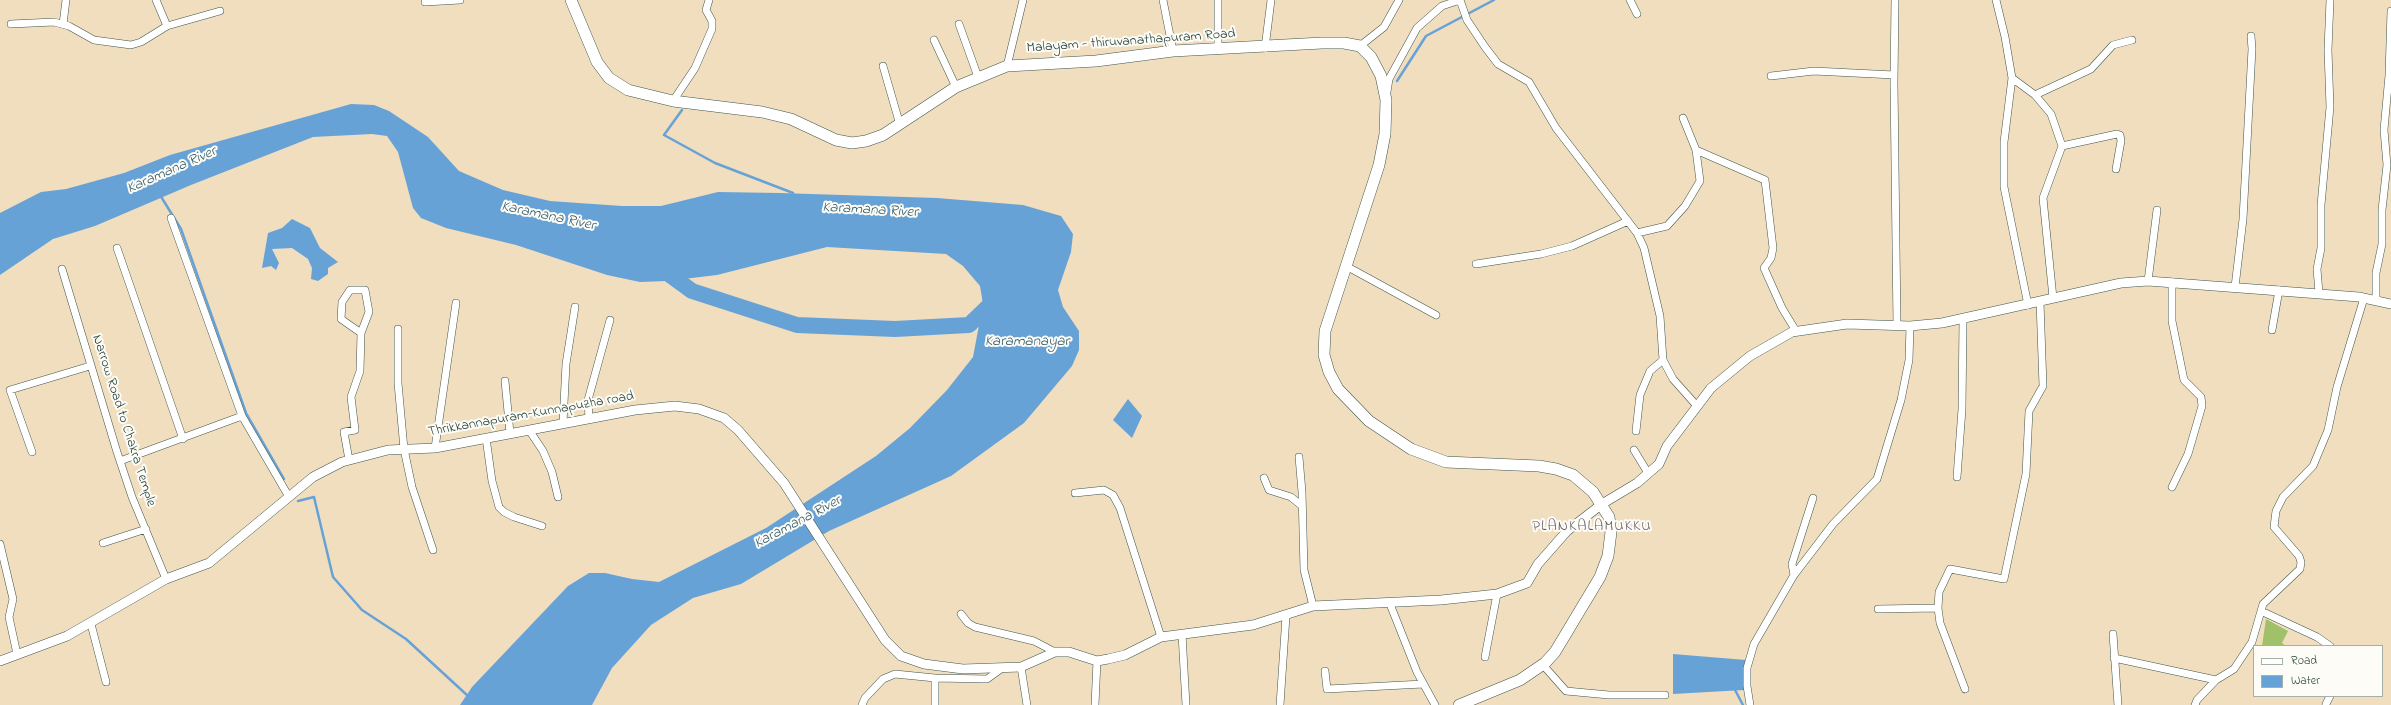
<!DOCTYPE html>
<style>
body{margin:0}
#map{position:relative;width:2391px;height:705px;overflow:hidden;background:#f0debf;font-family:"Indie Flower",sans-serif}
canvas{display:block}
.legend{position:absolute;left:2253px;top:645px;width:130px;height:52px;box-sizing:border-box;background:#fdfcf7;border:1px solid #a4b0a9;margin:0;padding:5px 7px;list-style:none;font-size:12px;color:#1f3d34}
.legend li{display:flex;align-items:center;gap:8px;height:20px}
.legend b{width:20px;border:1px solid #a4b0a9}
</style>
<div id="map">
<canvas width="2391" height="705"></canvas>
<ul class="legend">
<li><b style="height:5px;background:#fff"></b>Road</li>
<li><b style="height:11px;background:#67a2d7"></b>Water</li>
</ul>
</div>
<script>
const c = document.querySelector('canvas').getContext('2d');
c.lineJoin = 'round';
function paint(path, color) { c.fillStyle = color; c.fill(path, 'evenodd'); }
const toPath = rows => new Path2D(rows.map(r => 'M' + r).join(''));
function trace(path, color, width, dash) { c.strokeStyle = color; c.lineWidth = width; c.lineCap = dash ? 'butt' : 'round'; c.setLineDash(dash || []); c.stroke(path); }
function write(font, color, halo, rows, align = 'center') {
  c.font = font + ' "Indie Flower",sans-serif'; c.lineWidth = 4; c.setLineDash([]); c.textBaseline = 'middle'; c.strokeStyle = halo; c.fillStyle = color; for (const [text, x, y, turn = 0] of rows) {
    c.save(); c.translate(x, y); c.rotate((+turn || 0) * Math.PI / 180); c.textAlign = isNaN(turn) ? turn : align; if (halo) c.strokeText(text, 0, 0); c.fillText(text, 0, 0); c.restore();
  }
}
paint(toPath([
 [2266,619,2288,631,2282,643,2286,646,2262,646]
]), '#a0c16a');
paint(toPath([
 [351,104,374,105,389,111,428,137,459,171,503,190,550,201,622,206,661,206,718,192,779,193,937,198,1023,205,1061,216,1073,234,1071,252,1058,290,1063,307,1079,331,1079,350,1072,366,1024,423,951,476,829,531,741,584,693,598,651,625,612,668,592,705,460,705,472,687,568,586,589,573,605,573,632,579,659,582,766,528,876,456,910,428,947,390,973,357,983,304,980,286,963,266,946,254,827,247,717,275,667,281,640,282,607,275,516,245,446,228,421,218,413,208,398,152,387,136,372,134,313,137,191,185,95,226,53,239,0,275,0,213,41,192,66,189,124,173,170,155],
 [292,219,310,228,320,248,338,262,328,268,328,274,318,281,311,279,312,268,308,259,292,248,272,249,279,263,276,270,271,266,262,268,268,233,282,228],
 [1128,399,1142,416,1132,438,1113,420],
 [1673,654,1746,660,1744,690,1673,694]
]), '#67a2d7');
trace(toPath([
 [1397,81,1426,36,1494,0],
 [682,110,664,135,715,163,793,193],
 [160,195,181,229,246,413,284,479],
 [298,501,314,497,333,577,362,610,406,639,468,696],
 [1734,688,1743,705]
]), '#67a2d7', 2.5);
trace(toPath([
 [659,267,692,291,797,325,895,329,969,325,997,298]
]), '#67a2d7', 16);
const minor = toPath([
 [156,0,167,26],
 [1163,0,1173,51],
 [1218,0,1218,50],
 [1460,0,1467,20,1485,47,1498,64,1529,82,1556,128,1637,233,1644,248,1660,316,1663,360,1673,379,1697,406],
 [1630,0,1637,14],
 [1895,0,1894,83,1897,326],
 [1996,0,2005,37,2012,78,2004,142,2004,187,2028,305],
 [425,2,460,0],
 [11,24,54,22,69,26,94,40,131,45,141,42,167,26,220,11],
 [63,24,66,0],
 [959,24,978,77],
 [934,40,956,87],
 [1360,46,1384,27,1399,0],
 [1265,48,1271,0],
 [883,66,900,125],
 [1007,66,1023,0],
 [1771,76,1814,71,1894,75],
 [2012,78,2035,95,2051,114,2062,146,2043,198,2053,298],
 [1387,92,1389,79,1417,28,1442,6,1460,0],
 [2035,95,2091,69,2113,45,2132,40],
 [673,101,695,68,712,29,712,21,706,10,709,0],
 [2062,146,2117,134,2120,135,2121,141,2116,169],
 [1696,150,1765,180,1773,248,1771,258,1764,268,1782,308,1796,331],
 [171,218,242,416,289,497],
 [1637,233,1667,226,1685,206,1700,181,1696,150,1683,118],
 [117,248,183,439],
 [1476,264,1541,254,1572,246,1628,221],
 [1346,266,1436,315],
 [62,269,117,452,132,497,166,579],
 [2148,281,2157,210],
 [2235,287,2243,219,2252,49,2251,36],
 [2319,293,2317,269,2321,248,2321,205,2330,107,2328,50,2330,0],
 [2376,301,2376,273,2382,244,2382,210,2387,165,2384,130,2389,75,2391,11],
 [398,329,398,383,404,449,412,487,433,550],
 [2272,330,2279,290],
 [505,381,510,433],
 [589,419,588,400,610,320],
 [563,423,566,364,575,307],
 [529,430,543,451,552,472,558,497],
 [1636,431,1640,395,1650,371,1663,360],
 [486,438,492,481,499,507,504,512,514,517,542,526],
 [435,448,456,303],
 [1634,450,1648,473],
 [32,452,10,390,90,366],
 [1299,457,1302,492,1304,570,1313,606],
 [349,460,344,432,355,430,351,397,360,371,361,333,369,312,365,290,350,290,342,302,341,319,361,333],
 [120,461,242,416],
 [1957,477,1962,409,1963,320],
 [1264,478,1269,490,1291,497,1302,506],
 [2172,487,2188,454,2202,406,2201,397,2184,380,2172,321,2172,282],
 [1075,493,1104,490,1113,495,1120,508,1161,637],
 [103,543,146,529],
 [0,544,13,599,9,617,17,654],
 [1794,575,1792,564,1813,498],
 [1390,604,1417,672,1435,705],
 [1878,609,1938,608],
 [2261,611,2317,637,2330,646],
 [961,614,968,623,975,627,1034,641,1055,652],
 [91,624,106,682],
 [1182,634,1186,705],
 [2113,634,2118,705],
 [1485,657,1497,594],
 [2114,658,2216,680,2234,669,2252,642,2263,604,2300,569,2301,562,2299,556,2274,527,2276,511,2283,497,2313,466,2328,430,2337,387,2364,298],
 [1543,665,1566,691,1609,695,1665,695],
 [1021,667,1027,705],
 [1325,671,1327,689,1423,684],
 [1965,689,1940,623,1938,608,1939,592,1950,569,2004,579,2026,474,2029,411,2043,386,2040,302],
 [2326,704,2330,696],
 [862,705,865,698,883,679,895,674,935,678],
 [935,705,935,678,987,679,1001,669],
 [1095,705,1097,661],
 [1280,705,1286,616],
 [1750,705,1747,686,1747,668,1754,644,1794,575,1833,524,1877,479,1901,400,1909,360,1910,326],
 [2195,705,2197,700,2216,680]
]);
const tertiary = toPath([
 [0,661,67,636,166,579,209,563,313,477,342,462,388,450,435,448,635,410,675,406,699,409,724,418,738,430,784,483,885,640,901,656,924,664,963,669,1021,667,1055,652,1069,652,1097,661,1108,659,1125,655,1161,637,1253,625,1313,606,1441,600,1497,594,1527,583,1538,564,1567,531,1602,504,1637,483,1659,464,1667,446,1711,388,1750,356,1792,332,1847,324,1910,326,1942,323,2121,283,2148,281,2359,297,2391,304]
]);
const secondary = toPath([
 [571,0,597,62,609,78,628,90,673,101,762,112,791,119,836,140,852,143,866,141,883,135,956,87,1007,66,1096,61,1173,51,1322,43,1344,43,1360,46,1371,57,1381,76,1386,100,1385,134,1379,165,1325,331,1324,355,1329,372,1338,389,1369,421,1411,449,1446,462,1539,466,1556,469,1573,475,1593,492,1609,517,1611,532,1608,556,1600,577,1555,652,1545,663,1520,680,1459,705]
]);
trace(minor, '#3e5549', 8);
trace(tertiary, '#3e5549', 10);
trace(secondary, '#3e5549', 12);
trace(minor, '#fff', 7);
trace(tertiary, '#fff', 9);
trace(secondary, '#fff', 11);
write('14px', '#1f3d34', '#fdfcf7', [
 ["Malayam - thiruvanathapuram Road",1131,42,-4],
 ["Thrikkannapuram-Kunnapuzha road",531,415,-10],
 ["Narrow Road to Chakra Temple",123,421,72]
]);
write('italic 15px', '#38606d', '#fdfcf7', [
 ["Karamana River",172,171,-24],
 ["Karamana River",870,211,3],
 ["Karamana River",548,217,12],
 ["Karamanayar",1027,343],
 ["Karamana River",798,523,-28]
]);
c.letterSpacing = '1px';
write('15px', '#655f6b', '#fdfcf7', [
 ["PLANKALAMUKKU",1592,528]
]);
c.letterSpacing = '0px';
</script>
